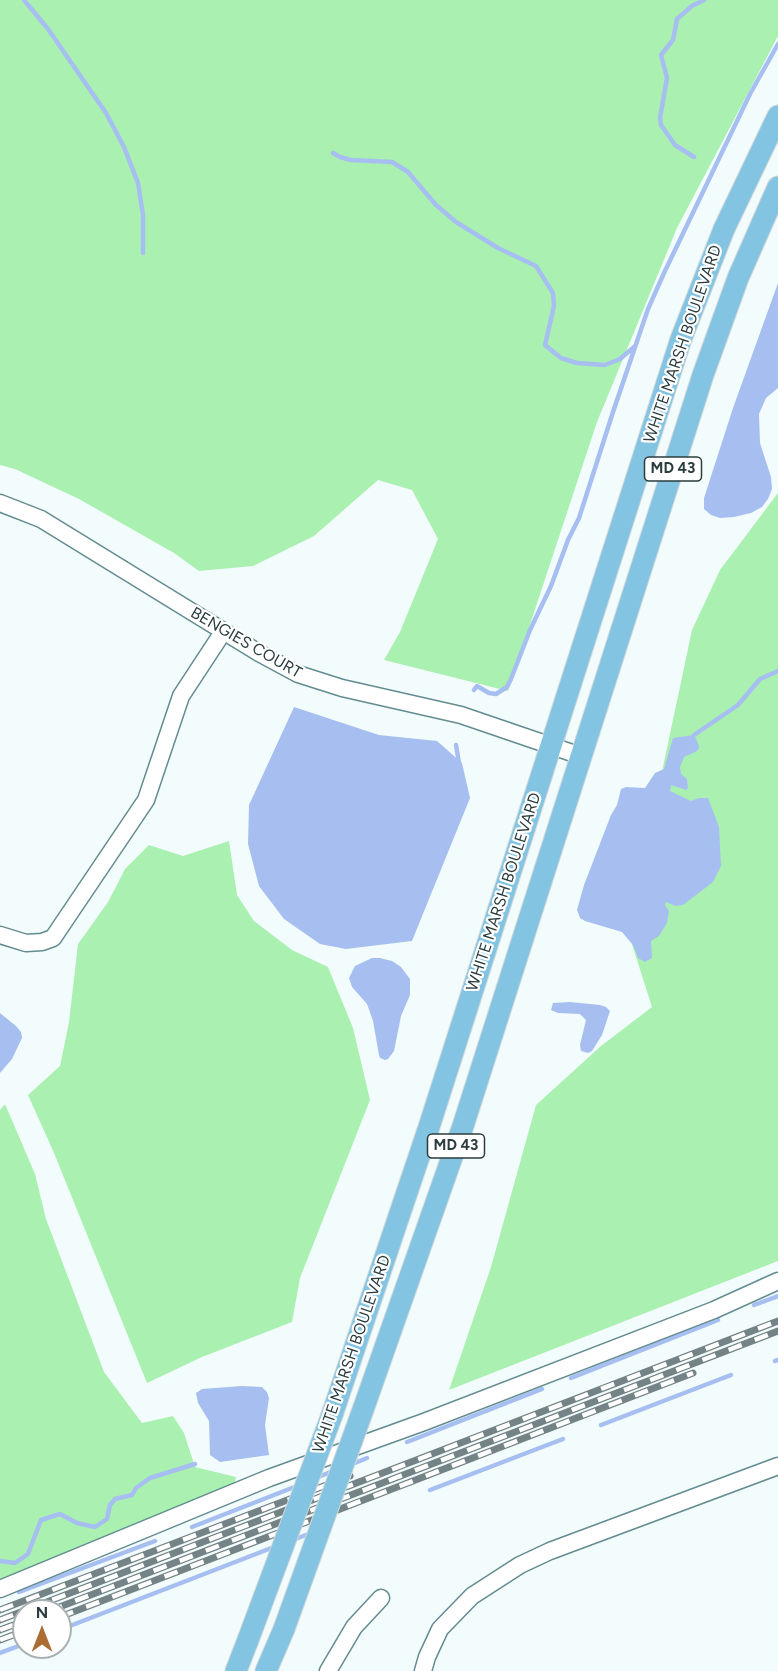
<!DOCTYPE html>
<style>
body{margin:0}
#map{position:relative;width:778px;height:1671px;overflow:hidden;background:#f3fcfd;font-family:Figtree,sans-serif}
canvas{display:block}
.north{position:absolute;left:12px;top:1599px;width:60px;height:60px;box-sizing:border-box;background:#fff;border:2px solid #aab1b2;border-radius:50%;rotate:0deg;font-size:16px;font-weight:700;line-height:24px;text-align:center;color:#2a3c3e}
.north::after{content:'';display:block;margin:auto;width:21px;height:27px;background:#ac6d34;clip-path:polygon(50% 0,100% 100%,50% 72%,0 100%)}
</style>
<div id="map">
<canvas width="778" height="1671"></canvas>
<div class="north">N</div>
</div>
<script>
const c = document.querySelector('canvas').getContext('2d');
c.lineJoin = 'round';
function paint(path, color) { c.fillStyle = color; c.fill(path, 'evenodd'); }
const toPath = rows => new Path2D(rows.map(r => 'M' + r).join(''));
function trace(path, color, width, dash) { c.strokeStyle = color; c.lineWidth = width; c.lineCap = dash ? 'butt' : 'round'; c.setLineDash(dash || []); c.stroke(path); }
function write(font, color, halo, rows, align = 'center') {
  c.font = font + ' Figtree,sans-serif'; c.lineWidth = 4.5; c.setLineDash([]); c.textBaseline = 'middle'; c.strokeStyle = halo; c.fillStyle = color; for (const [text, x, y, turn = 0] of rows) {
    c.save(); c.translate(x, y); c.rotate((+turn || 0) * Math.PI / 180); c.textAlign = isNaN(turn) ? turn : align; if (halo) c.strokeText(text, 0, 0); c.fillText(text, 0, 0); c.restore();
  }
}
paint(toPath([
 [0,0,778,0,778,36,677,228,597,422,508,691,384,660,400,632,438,539,412,490,378,480,314,536,253,566,199,571,174,553,79,499,15,469,0,465],
 [778,493,778,1261,449,1390,491,1267,536,1105,601,1046,652,1007,620,907,660,781,692,630,720,570],
 [229,841,237,895,254,921,292,950,328,967,353,1028,370,1100,300,1278,292,1322,202,1357,147,1383,54,1153,28,1095,60,1066,69,1022,78,944,108,902,125,869,149,845,183,856],
 [5,1104,35,1174,46,1219,104,1372,142,1423,173,1416,184,1433,195,1467,236,1477,234,1486,0,1579,0,1110]
]), '#aaf0b1');
paint(toPath([
 [778,283,778,388,766,398,759,414,760,443,771,477,772,489,768,499,762,507,751,513,734,517,720,518,711,515,704,509,704,498,733,408],
 [294,707,379,735,437,741,462,763,470,798,412,941,346,949,320,944,284,919,259,886,248,844,249,805],
 [694,735,698,743,699,748,697,751,684,757,680,767,681,774,687,779,688,788,686,790,671,785,670,791,691,801,699,798,708,798,719,827,721,866,713,882,683,905,675,906,666,902,665,905,669,911,667,923,659,936,651,941,652,958,645,962,638,958,633,945,622,932,585,921,580,918,577,910,584,885,611,815,617,805,621,789,626,787,645,788,655,773,664,769,673,738],
 [372,958,380,958,392,961,401,967,410,979,410,995,401,1016,394,1051,388,1059,385,1060,380,1058,379,1055,373,1021,367,1004,352,987,349,978,355,966],
 [570,1002,600,1005,606,1007,610,1011,602,1035,592,1051,588,1053,581,1051,580,1045,586,1020,580,1014,558,1013,551,1010,553,1003],
 [0,1013,16,1026,21,1032,22,1038,12,1059,0,1073],
 [242,1386,262,1387,267,1392,269,1398,265,1425,269,1455,220,1462,210,1455,209,1421,198,1403,196,1393,202,1389]
]), '#a6bff0');
trace(toPath([
 [24,0,48,29,106,113,124,147,138,183,143,215,143,253],
 [333,153,340,157,351,160,392,162,408,172,436,205,456,222,498,248,536,266,553,293,554,306,545,345,561,358,577,363,605,365,620,359,634,347],
 [694,157,675,145,661,125,660,118,667,78,661,55,673,40,677,19,692,6,704,0],
 [474,690,477,686,489,693,496,694,507,687,511,679,530,630,551,586,568,540,579,518,613,412,648,309,664,273,750,94,778,44],
 [694,735,738,705,760,679,778,671],
 [456,745,459,763],
 [754,1305,778,1296],
 [775,1361,778,1360],
 [571,1378,718,1320],
 [601,1425,731,1375],
 [407,1442,542,1389],
 [350,1465,367,1458],
 [316,1478,333,1471],
 [430,1490,563,1439],
 [192,1527,297,1486],
 [293,1540,311,1533],
 [0,1561,15,1563,28,1554,41,1520,60,1514,77,1523,95,1527,107,1519,110,1505,115,1499,132,1495,136,1488,150,1478,195,1464],
 [19,1592,155,1541],
 [62,1629,274,1547],
 [0,1653,24,1644]
]), '#a6bff0', 4.5);
const minor = toPath([
 [0,503,41,519,259,653,298,674,342,688,461,715,581,756],
 [0,935,26,943,42,942,53,938,146,800,181,696,223,632],
 [0,1589,269,1478,424,1422,714,1310,778,1281],
 [328,1671,354,1627,381,1598],
 [423,1671,427,1657,440,1629,472,1596,520,1565,550,1551,778,1466]
]);
const major = toPath([
 [364,1407,463,1126,703,375,738,278,778,187],
 [332,1415,429,1127,681,339,724,229,778,116],
 [236,1671,248,1640],
 [266,1671,284,1629]
]);
trace(minor, '#638c91', 19);
trace(major, '#d4d8d8', 23);
trace(minor, '#fff', 16);
trace(major, '#84c4e3', 21);
const rail = toPath([
 [0,1610,350,1476],
 [49,1611,778,1331],
 [60,1617,693,1373],
 [0,1620,778,1321],
 [0,1630,24,1621],
 [0,1640,24,1631]
]);
trace(rail, '#748385', 7);
trace(rail, '#fff', 4.5, [14]);
const majorBridge = toPath([
 [284,1629,364,1407],
 [248,1640,332,1415]
]);
trace(majorBridge, '#d4d8d8', 23, []);
trace(majorBridge, '#84c4e3', 21);
for (const [x, y, w] of [
 [673,469,57],
 [456,1146,57]
]) { const box = new Path2D(); box.roundRect(x - w / 2, y - 12, w, 24, 4.5); c.fillStyle = '#fff'; c.fill(box); trace(box, '#2a3c3e', 1.5); }
write('bold 15px', '#2a3c3e', null, [
 ["MD 43",673,469],
 ["MD 43",456,1146]
]);
write('16px', '#2a3c3e', '#fff', [
 ["WHITE MARSH BOULEVARD",683,344,-71],
 ["BENGIES COURT",246,643,30],
 ["WHITE MARSH BOULEVARD",504,892,-72],
 ["WHITE MARSH BOULEVARD",352,1354,-71]
]);
</script>
